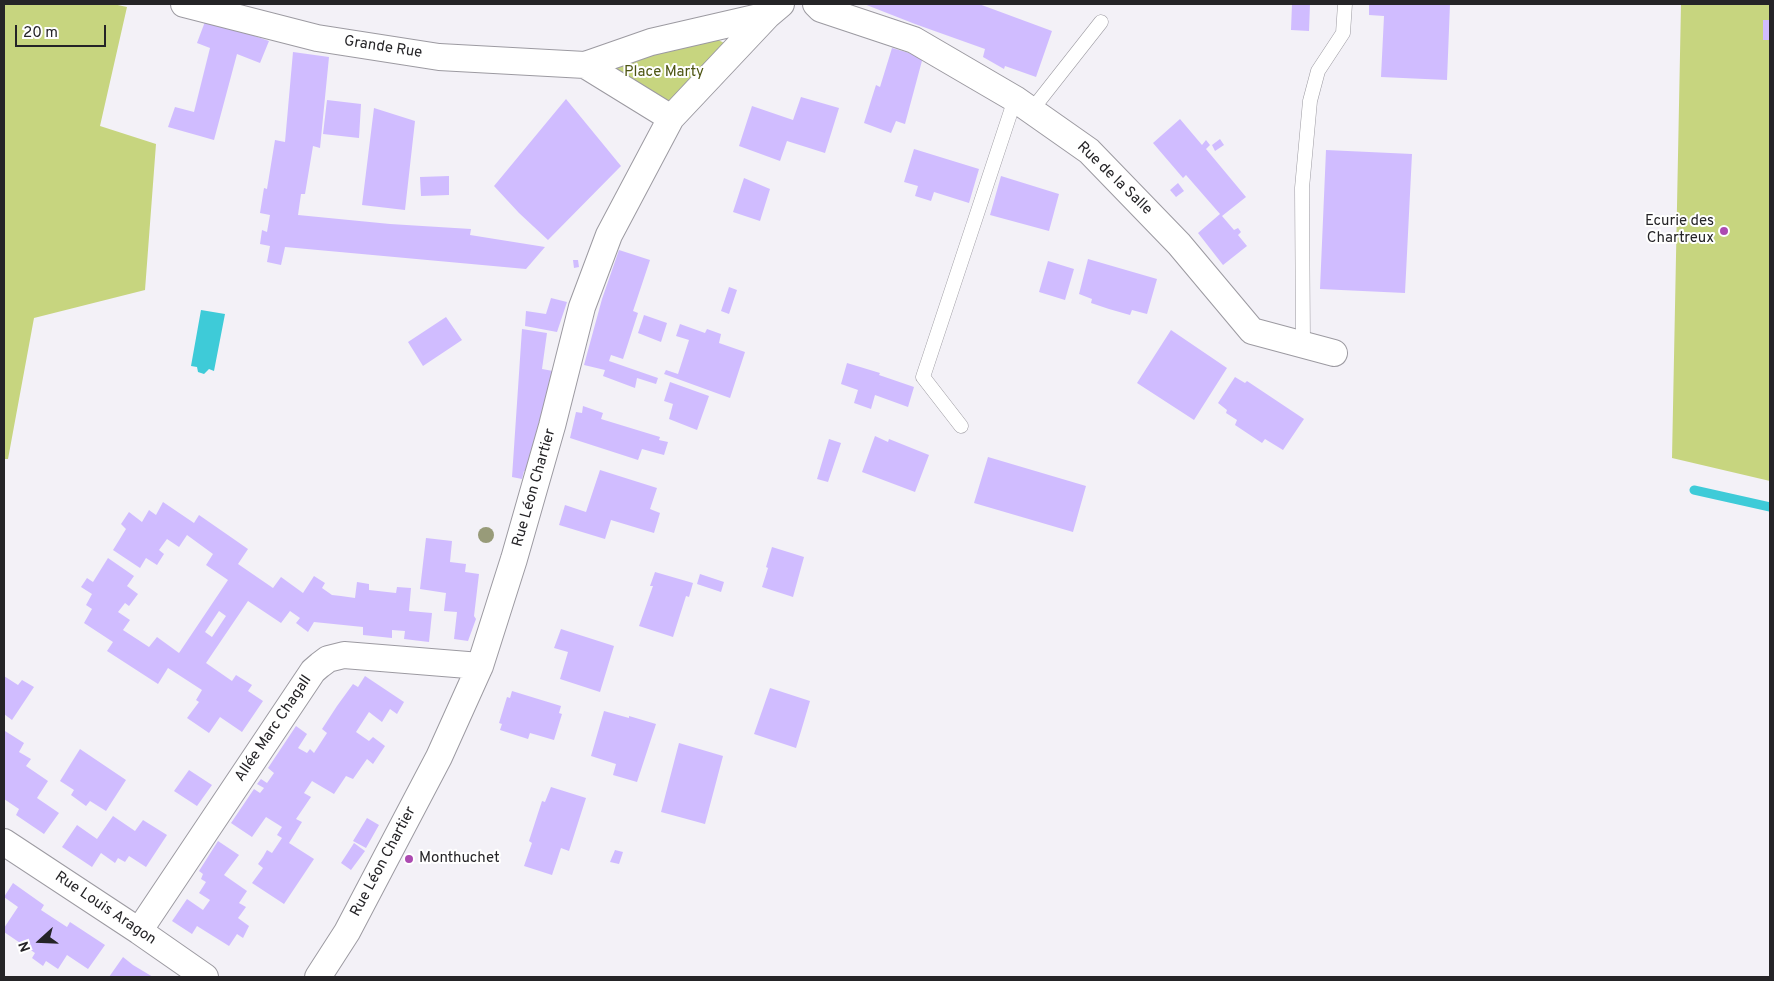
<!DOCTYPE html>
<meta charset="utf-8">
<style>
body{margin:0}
#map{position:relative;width:1774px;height:981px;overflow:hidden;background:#f3f1f7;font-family:Overpass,sans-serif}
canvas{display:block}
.frame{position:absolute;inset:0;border:5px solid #252427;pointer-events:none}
.north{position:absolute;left:15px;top:916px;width:50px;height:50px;-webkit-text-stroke:4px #fff;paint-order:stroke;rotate:250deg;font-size:14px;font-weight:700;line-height:20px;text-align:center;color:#252427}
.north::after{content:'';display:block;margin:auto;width:18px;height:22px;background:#252427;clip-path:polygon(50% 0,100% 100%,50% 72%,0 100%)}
.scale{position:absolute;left:15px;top:25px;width:91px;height:22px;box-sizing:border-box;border:2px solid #252427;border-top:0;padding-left:6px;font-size:15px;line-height:18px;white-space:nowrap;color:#252427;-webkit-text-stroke:4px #fff;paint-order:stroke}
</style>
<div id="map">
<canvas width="1774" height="981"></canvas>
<div class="frame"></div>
<div class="north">N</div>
<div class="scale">20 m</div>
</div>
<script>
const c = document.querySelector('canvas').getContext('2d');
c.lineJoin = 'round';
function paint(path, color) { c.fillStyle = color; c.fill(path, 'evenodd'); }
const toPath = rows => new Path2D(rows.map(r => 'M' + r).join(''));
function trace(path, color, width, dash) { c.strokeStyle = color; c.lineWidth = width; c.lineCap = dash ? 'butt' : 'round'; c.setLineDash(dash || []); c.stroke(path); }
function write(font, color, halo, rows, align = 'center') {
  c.font = font + ' Overpass,sans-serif'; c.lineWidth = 4; c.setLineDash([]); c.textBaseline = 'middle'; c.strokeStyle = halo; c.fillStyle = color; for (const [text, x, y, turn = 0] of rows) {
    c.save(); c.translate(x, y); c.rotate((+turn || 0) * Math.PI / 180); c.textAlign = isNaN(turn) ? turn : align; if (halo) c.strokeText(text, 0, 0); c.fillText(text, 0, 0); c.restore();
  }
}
paint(toPath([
 [4,4,113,4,127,7,100,126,156,144,145,290,34,318,8,459,4,459],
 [1681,4,1770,4,1770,481,1672,458],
 [701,31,728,45,670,108,599,67]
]), '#c7d57f');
paint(toPath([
 [201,310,225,314,214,371,209,369,204,374,198,372,197,367,191,366]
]), '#3ecbd8');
trace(toPath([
 [1694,490,1770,507]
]), '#3ecbd8', 9);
paint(toPath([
 [864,4,979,4,1052,31,1036,77,1005,66,1004,69,983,57,985,49,915,24],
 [1292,4,1310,4,1309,31,1291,30],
 [1369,4,1450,4,1447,80,1381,77,1384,16,1369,15],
 [206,19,269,41,260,63,237,54,214,140,168,127,175,107,194,112,210,48,197,43],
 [1763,20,1770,20,1770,40,1763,40],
 [892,48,923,57,905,124,896,121,891,133,864,123,876,85,880,87],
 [293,52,329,57,320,148,313,146,305,194,301,194,298,215,390,224,471,229,470,235,545,247,526,269,285,247,281,265,267,262,270,246,260,244,262,230,267,232,270,215,260,213,264,188,267,189,275,140,285,142],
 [801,97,839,108,825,153,787,141,780,161,739,146,752,106,793,120],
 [566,99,621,166,548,240,519,213,494,186],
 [327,100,361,104,359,138,323,134],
 [374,108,415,121,405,210,362,205],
 [1180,119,1202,145,1206,140,1210,145,1206,149,1246,197,1222,216,1234,230,1238,228,1241,232,1238,235,1247,246,1223,265,1198,233,1220,214,1186,175,1183,178,1153,143],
 [1220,139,1224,145,1215,151,1212,145],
 [914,149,979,169,969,203,934,192,931,201,915,196,918,186,904,182],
 [1326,150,1412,154,1405,293,1320,289],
 [449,176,449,195,421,196,420,177],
 [1001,176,1059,194,1049,231,990,215],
 [744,178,770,189,760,221,733,212],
 [1178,183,1184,191,1176,197,1170,190],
 [619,250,650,260,633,311,638,313,623,359,611,355,609,361,658,378,656,384,637,378,635,388,603,376,605,370,584,365,602,299],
 [1088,259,1157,279,1147,314,1132,310,1130,315,1109,309,1091,303,1092,299,1079,294],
 [573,260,578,260,579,267,574,268],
 [1048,261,1074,269,1065,300,1039,292],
 [729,287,737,290,729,314,721,311],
 [551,298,567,302,557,332,525,326,526,311,546,314],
 [644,315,667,323,661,342,638,333],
 [446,317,462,340,423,366,408,342],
 [680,324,705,333,707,329,721,334,719,343,745,352,730,398,664,374,666,370,678,374,689,340,676,336],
 [522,329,547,333,542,369,553,371,527,472,524,471,522,479,512,477],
 [1171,330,1227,368,1194,420,1137,383],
 [847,363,880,373,879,375,914,387,908,407,875,395,871,409,854,403,858,390,841,384],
 [1235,377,1245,383,1247,381,1304,419,1283,450,1265,439,1262,443,1235,425,1237,420,1226,413,1227,410,1218,403],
 [670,382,709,396,697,430,669,419,673,404,664,401],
 [583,406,603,413,601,419,660,437,659,440,668,442,664,455,642,449,638,460,570,438,576,412,582,413],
 [875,436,888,442,889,439,929,455,915,492,862,472],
 [829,439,841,443,828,482,817,479],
 [988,457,1086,486,1073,532,974,503],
 [600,470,657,488,650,509,660,513,654,533,611,520,605,539,559,525,565,505,586,512],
 [163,502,194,523,199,515,248,549,238,564,273,588,281,577,303,593,314,576,325,583,322,588,332,595,341,596,355,598,357,582,369,584,369,590,396,593,397,587,411,588,409,611,432,613,429,642,404,639,405,631,392,630,392,638,363,635,363,627,314,622,308,632,296,623,300,618,290,611,281,623,248,601,206,663,232,681,236,675,252,685,248,691,263,701,242,732,220,717,209,733,187,718,199,702,196,700,202,690,168,668,158,684,107,651,113,642,84,623,92,609,86,605,92,594,81,587,87,578,93,582,108,558,134,576,127,586,138,594,129,606,125,603,118,612,130,620,123,630,149,647,157,637,179,653,228,580,206,565,213,554,187,535,179,547,167,539,159,550,164,554,157,565,146,558,140,568,113,550,126,529,121,524,129,512,142,522,149,510,156,515],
 [219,611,226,616,212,637,205,632],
 [426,538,452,541,450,562,466,564,465,572,479,574,474,616,476,619,468,641,454,639,457,612,444,611,446,593,420,589],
 [772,547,804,557,793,597,762,587,768,568,766,567],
 [655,572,693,583,689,597,686,596,673,637,639,626,653,586,650,586],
 [700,574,724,582,721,592,697,584],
 [561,629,614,646,600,692,560,679,568,652,554,648],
 [4,676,18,685,22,680,34,687,12,720,4,714],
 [365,676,404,702,397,714,390,709,382,722,369,712,356,732,369,741,373,737,385,746,373,764,367,759,353,779,346,776,334,794,312,781,304,793,311,797,296,819,302,822,289,843,314,859,284,904,252,883,263,868,258,864,263,857,267,850,272,853,282,838,277,835,282,827,266,817,252,837,231,823,254,789,260,793,264,788,257,784,261,779,267,783,274,773,268,768,296,726,307,734,298,748,307,753,310,749,314,753,327,733,322,729,337,706,353,684,358,687],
 [770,688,810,701,796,748,754,734],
 [512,691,561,706,559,713,562,714,554,740,530,733,528,739,500,730,502,724,499,723,507,697,510,698],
 [604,711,629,718,629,716,656,724,637,782,613,775,616,764,591,756],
 [5,731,24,743,19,752,31,759,26,766,48,781,37,798,59,813,44,834,16,815,19,809,4,799],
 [679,743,723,756,705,824,661,812],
 [80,749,126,780,106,811,90,801,86,806,71,795,74,790,60,781],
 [189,770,212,785,197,806,174,791],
 [551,787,586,798,569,851,561,848,552,875,524,866,532,843,529,841,542,801,545,802],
 [113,816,135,831,143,820,167,835,146,867,129,856,125,862,118,858,115,863,101,853,92,867,62,847,77,825,97,839],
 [367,818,379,825,366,848,353,841],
 [218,841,239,855,224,875,247,891,239,903,246,907,238,918,249,926,243,938,237,934,229,946,197,926,192,934,172,921,187,899,203,910,210,900,199,893,206,882,201,879,203,874,199,871],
 [354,843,365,851,351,870,341,863],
 [615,850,623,852,619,864,610,862],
 [13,883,44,905,41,910,67,927,70,922,105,945,88,969,67,955,58,969,46,961,43,966,32,958,35,953,4,932,4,928,18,907,4,897],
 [123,957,133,965,153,977,109,977]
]), '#d0bcff');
const lane = toPath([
 [1031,111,1101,22],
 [1303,345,1302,188,1310,101,1318,71,1343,33,1345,4],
 [961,426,923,377,1015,99]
]);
const street = toPath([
 [184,4,317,38,439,57,585,65,651,42,768,15],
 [816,4,821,9,914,40,1015,99,1089,151,1179,244,1252,331,1334,353],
 [585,65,671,118],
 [4,842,139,931,205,977],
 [139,931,313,671,320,665,328,659,344,655,480,666],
 [318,977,347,932,439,757,480,666,514,559,552,426,582,307,609,235,671,118,768,15,781,4]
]);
trace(lane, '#9c9aa1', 15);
trace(street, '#9c9aa1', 28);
trace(lane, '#fff', 14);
trace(street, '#fff', 26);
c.fillStyle = '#989b79';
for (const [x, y] of [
 [486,535]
]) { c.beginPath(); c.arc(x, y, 8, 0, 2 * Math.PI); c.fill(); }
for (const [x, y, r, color] of [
 [1724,231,5,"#ac4ab1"],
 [409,859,5,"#ac4ab1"]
]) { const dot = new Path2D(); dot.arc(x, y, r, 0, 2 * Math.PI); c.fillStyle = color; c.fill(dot); trace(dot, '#fff', 2); }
write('15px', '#252427', '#fff', [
 ["Grande Rue",383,48,9],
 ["Rue de la Salle",1114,179,44],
 ["Rue Léon Chartier",535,488,-74],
 ["Allée Marc Chagall",274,729,-56],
 ["Rue Léon Chartier",384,862,-62],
 ["Rue Louis Aragon",105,909,34]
]);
write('15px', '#4d5512', '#fff', [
 ["Place Marty",664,73]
]);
write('15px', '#252427', '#fff', [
 ["Ecurie des",1714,222],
 ["Chartreux",1714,239],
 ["Monthuchet",419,859,"left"]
], 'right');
</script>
